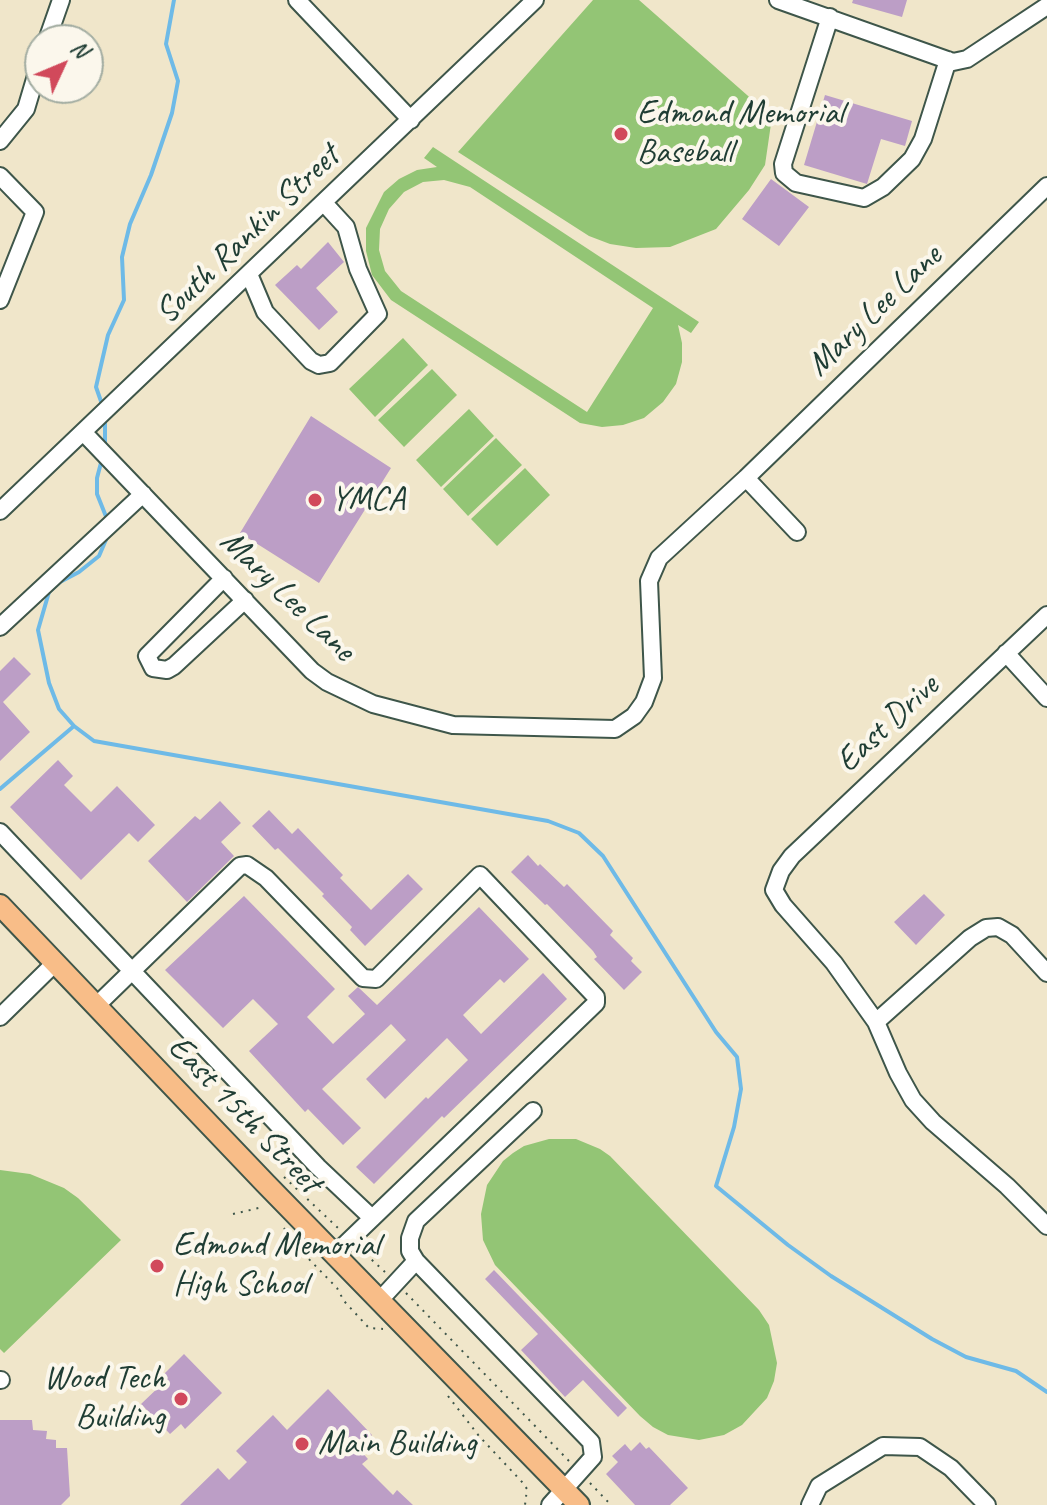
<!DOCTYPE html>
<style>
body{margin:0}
#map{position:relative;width:1047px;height:1505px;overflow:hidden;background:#f0e6ca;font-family:Caveat,sans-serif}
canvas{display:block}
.north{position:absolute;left:24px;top:24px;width:80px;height:80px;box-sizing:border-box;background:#fbf7ec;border:2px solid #a3ada2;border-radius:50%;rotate:46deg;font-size:22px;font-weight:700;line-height:32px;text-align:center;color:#1f3d34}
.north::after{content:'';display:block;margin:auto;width:28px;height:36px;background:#d1495b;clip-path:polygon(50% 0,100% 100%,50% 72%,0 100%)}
</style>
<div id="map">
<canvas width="1047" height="1505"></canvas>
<div class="north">N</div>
</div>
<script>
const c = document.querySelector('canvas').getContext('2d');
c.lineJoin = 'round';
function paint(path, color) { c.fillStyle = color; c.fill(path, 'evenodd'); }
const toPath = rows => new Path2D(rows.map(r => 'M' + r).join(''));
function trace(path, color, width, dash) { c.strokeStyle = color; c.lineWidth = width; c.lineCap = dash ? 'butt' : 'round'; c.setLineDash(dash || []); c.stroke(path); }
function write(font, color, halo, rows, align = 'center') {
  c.font = font + ' Caveat,sans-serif'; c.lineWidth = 8; c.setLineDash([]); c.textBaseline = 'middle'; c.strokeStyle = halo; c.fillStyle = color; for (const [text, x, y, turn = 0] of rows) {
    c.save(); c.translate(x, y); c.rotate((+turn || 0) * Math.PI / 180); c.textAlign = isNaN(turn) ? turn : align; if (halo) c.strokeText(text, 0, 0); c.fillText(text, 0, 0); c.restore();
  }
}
paint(toPath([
 [593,0,639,0,772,117,765,165,749,190,716,229,670,247,636,248,610,244,589,236,458,152],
 [433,147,699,322,691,333,678,325,682,343,682,362,676,384,663,402,644,418,623,425,602,427,580,423,391,300,372,275,366,251,366,228,384,192,399,179,417,170,437,167,424,158],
 [444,180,470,187,653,308,587,412,401,291,385,271,379,250,380,229,389,209,404,192,423,182],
 [403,338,428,365,375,417,349,389],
 [432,369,457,395,404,447,378,420],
 [469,409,494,436,441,487,416,460],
 [496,438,522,465,468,516,443,489],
 [525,468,550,495,497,546,471,519],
 [549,1139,576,1139,600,1149,610,1156,759,1310,769,1325,777,1363,774,1381,767,1398,742,1425,724,1435,699,1440,668,1435,653,1427,640,1416,495,1265,483,1240,481,1214,487,1185,503,1161,513,1153,524,1146],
 [0,1170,30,1174,64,1188,78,1198,121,1240,4,1353,0,1349]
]), '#93c575');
trace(toPath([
 [103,407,96,387,108,335,124,300,122,257,130,224,151,175,172,113,178,81,166,44,174,0],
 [105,446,105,415],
 [102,459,97,478,97,494,107,519],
 [108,535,99,556,79,572,60,582,49,592,38,630,49,683,59,709,74,726,94,741,548,821,579,833,603,856,716,1032,737,1057,741,1089,734,1127,716,1186,788,1245,831,1276,932,1339,966,1357,1016,1371,1047,1392],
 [0,789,74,726]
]), '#6ebae7', 4);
paint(toPath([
 [853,0,907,0,902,17,852,3],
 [825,95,912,121,905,146,881,139,867,184,804,165],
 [771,179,809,207,779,246,742,219],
 [328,242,344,262,316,288,338,312,319,330,275,285,297,265,301,269],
 [311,416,391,468,319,583,240,533],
 [14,657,31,674,3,702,30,732,0,761,0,671],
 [58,760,73,776,64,785,91,812,117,786,155,825,138,842,129,833,81,880,10,807],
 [220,801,241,823,221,842,234,856,187,902,148,861,195,816,200,820],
 [269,810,292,834,298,828,343,875,340,878,371,910,408,874,423,889,365,946,350,930,352,927,322,896,324,894,278,848,275,850,252,826],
 [528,855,538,866,540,864,564,887,567,884,613,931,610,935,633,958,631,961,642,972,624,990,594,959,597,957,593,951,547,904,545,905,511,872],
 [924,894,945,915,916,945,894,922],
 [244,896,335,989,307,1017,333,1044,365,1014,348,996,358,987,377,1005,479,907,529,959,504,983,500,979,463,1015,481,1034,543,973,567,999,444,1118,442,1116,374,1184,356,1167,426,1097,428,1099,468,1060,447,1038,385,1099,366,1079,406,1040,391,1024,322,1089,361,1128,343,1145,308,1109,305,1112,249,1051,278,1024,253,999,223,1028,165,970],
 [494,1270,627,1408,618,1417,583,1380,565,1397,521,1350,538,1334,485,1279],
 [184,1354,222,1393,185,1429,181,1424,170,1434,141,1404,162,1384,158,1380],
 [328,1389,372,1435,358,1448,368,1459,362,1464,393,1495,397,1490,413,1505,180,1505,218,1468,229,1480,247,1462,236,1451,273,1415,287,1430],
 [0,1420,32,1420,33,1430,47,1431,46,1439,56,1440,56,1448,67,1448,70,1496,61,1505,0,1505],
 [640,1442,646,1449,649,1447,688,1488,670,1505,635,1505,606,1474,618,1462,612,1456,625,1444,631,1451]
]), '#bc9ec6');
const minor = toPath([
 [297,0,411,120],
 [778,0,953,62,967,59,1047,6],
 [830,17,783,164,784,173,796,183,864,198,883,187,912,159,923,139,948,60],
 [47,40,61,0],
 [0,141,26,109,40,62],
 [0,176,35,212,0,300],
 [249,274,265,312,311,361,319,365,330,363,378,314,358,269,346,227,324,203],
 [84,433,312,671,327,682,373,704,453,725,615,729,634,716,644,702,653,678,649,581,659,558,746,478,1047,186],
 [746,478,797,532],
 [0,511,535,0],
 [224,578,147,656,153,668,167,670,174,666,245,600],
 [1047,615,792,856,781,871,774,890,783,905,834,963,876,1022,898,1073,913,1100,933,1122,1007,1186,1047,1226],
 [0,627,143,494],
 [1006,653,1047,698],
 [0,832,318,1167,372,1218],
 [96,1006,240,866,247,865,266,878,363,978,376,979,480,875,596,997,596,1003,334,1255],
 [0,1017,55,963],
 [876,1022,970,938,986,928,998,927,1012,935,1047,973],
 [416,1261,591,1442,593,1457,550,1505],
 [379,1301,416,1261,410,1251,410,1238,416,1221,533,1111],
 [0,1380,1,1380],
 [810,1505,819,1486,883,1446,920,1447,951,1468,987,1505]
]);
const major = toPath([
 [0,905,265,1183,579,1505]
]);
trace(minor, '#3e564a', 20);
trace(major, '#3e564a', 24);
trace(toPath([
 [284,1177,338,1228],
 [233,1214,263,1207],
 [284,1228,302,1252,337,1288,344,1301,369,1328,383,1329],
 [360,1249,385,1272],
 [406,1293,569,1461],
 [448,1396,479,1436,523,1483,527,1489,525,1505],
 [590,1483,611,1505]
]), '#3e564a', 2, [2, 6]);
trace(minor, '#fff', 16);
trace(major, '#f8bd88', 20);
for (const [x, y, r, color] of [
 [621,134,8,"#d1495b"],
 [315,500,8,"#d1495b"],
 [157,1266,8,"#d1495b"],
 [181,1399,8,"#d1495b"],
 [302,1444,8,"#d1495b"]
]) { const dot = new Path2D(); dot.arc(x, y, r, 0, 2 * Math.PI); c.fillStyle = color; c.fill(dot); trace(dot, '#fbf7ec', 3); }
write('34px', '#1f3d34', '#fbf7ec', [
 ["Edmond Memorial",637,114],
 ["Baseball",637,153],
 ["YMCA",331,500],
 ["Edmond Memorial",173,1246],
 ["High School",173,1285],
 ["Wood Tech",165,1379,"right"],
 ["Building",165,1418,"right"],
 ["Main Building",318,1444]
], 'left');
write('34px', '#1f3d34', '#fbf7ec', [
 ["South Rankin Street",248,235,-44],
 ["Mary Lee Lane",875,311,-44],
 ["Mary Lee Lane",287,596,44],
 ["East Drive",888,724,-43],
 ["East 15th Street",244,1115,46]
]);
</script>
